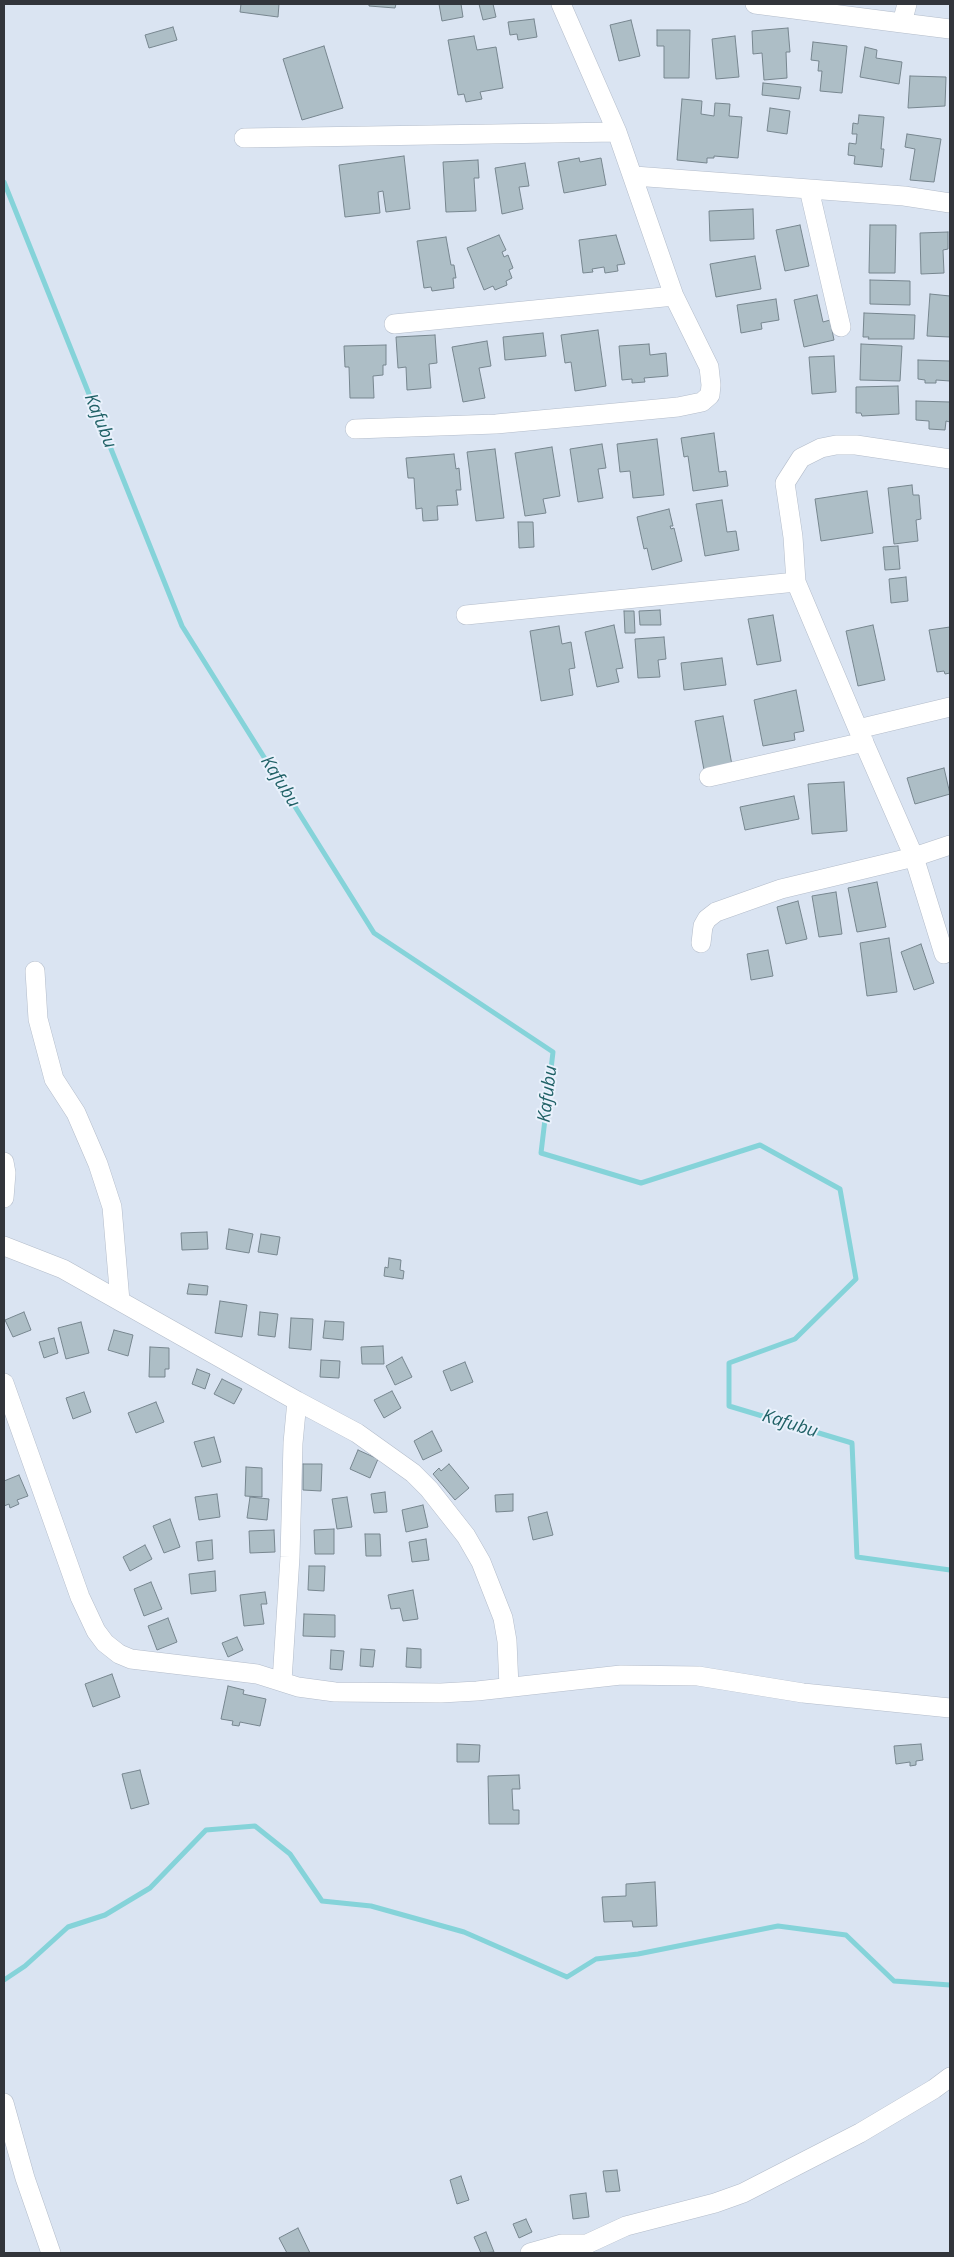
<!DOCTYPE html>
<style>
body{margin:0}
#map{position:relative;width:954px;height:2257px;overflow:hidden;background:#dae4f2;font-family:"Open Sans",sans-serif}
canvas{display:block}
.frame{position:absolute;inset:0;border:5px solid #32353b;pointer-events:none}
</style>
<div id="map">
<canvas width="954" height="2257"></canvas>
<div class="frame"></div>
</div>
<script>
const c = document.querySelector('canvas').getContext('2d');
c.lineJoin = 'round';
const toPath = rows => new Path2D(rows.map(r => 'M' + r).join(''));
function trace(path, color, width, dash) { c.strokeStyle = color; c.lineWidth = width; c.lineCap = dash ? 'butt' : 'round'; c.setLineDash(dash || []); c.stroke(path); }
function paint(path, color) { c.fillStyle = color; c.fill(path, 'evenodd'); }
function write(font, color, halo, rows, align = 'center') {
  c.font = font + ' "Open Sans",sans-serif'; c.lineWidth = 4; c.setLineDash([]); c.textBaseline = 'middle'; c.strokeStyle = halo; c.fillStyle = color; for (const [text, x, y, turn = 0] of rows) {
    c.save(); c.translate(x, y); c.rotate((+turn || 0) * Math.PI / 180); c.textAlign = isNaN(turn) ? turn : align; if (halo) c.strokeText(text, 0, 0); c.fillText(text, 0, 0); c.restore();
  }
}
trace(toPath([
 [4,182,182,626,374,933,553,1052,541,1153,641,1183,760,1145,840,1189,856,1279,795,1339,729,1363,729,1406,852,1443,857,1557,950,1570],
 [4,1980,25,1966,68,1927,105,1915,150,1888,206,1830,255,1826,290,1854,322,1901,371,1906,464,1932,567,1977,596,1959,638,1954,778,1926,846,1935,894,1981,950,1985]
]), '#85d3d9', 5);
const building = toPath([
 [241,4,279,4,278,17,240,12,241,4],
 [369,4,396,4,395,8,369,6,369,4],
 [439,4,461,4,463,17,442,21,439,4],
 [479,4,493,4,496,17,483,20,479,4],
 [534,19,537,37,518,40,517,34,510,35,508,22,534,19],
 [631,20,640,56,619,61,610,25,631,20],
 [173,27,177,40,149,48,145,35,173,27],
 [788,28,790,52,786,52,787,78,764,80,762,53,753,54,752,31,788,28],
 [657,30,690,30,689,78,664,78,664,46,657,46,657,30],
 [474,36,477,50,496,47,503,88,480,92,482,99,466,102,464,94,458,95,448,40,474,36],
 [735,36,739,77,716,79,712,39,735,36],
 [813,42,847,46,842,93,820,91,822,71,818,71,819,61,811,60,813,42],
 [324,46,343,108,302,120,283,59,324,46],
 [865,47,877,50,876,58,902,62,899,84,860,77,865,47],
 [910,76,946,77,945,106,908,108,910,76],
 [763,83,801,87,799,99,762,95,763,83],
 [682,99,702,101,701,114,714,116,715,103,730,104,729,116,742,117,738,158,714,156,714,158,707,158,707,163,677,160,682,99],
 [770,108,790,111,787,134,767,131,770,108],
 [859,115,884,117,881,149,884,149,882,167,854,164,855,156,848,155,849,143,856,144,857,134,852,134,853,123,858,124,859,115],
 [907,134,941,139,934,182,910,180,915,149,905,147,907,134],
 [404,156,410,209,386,212,383,191,378,192,380,213,345,217,339,165,404,156],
 [579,158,580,162,601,158,606,185,564,193,558,162,579,158],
 [478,160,479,178,474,178,476,211,446,212,443,162,478,160],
 [525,163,529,186,519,187,523,209,502,214,495,168,525,163],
 [753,209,754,239,710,241,709,211,753,209],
 [800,225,809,266,785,271,776,230,800,225],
 [870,225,896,225,895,273,869,273,870,225],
 [948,232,948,249,943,250,944,273,921,274,920,233,948,232],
 [499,235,506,250,502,252,504,257,508,255,513,268,509,270,512,278,506,281,507,285,495,290,493,286,484,290,467,248,499,235],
 [616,235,625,264,617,265,618,271,605,273,604,267,592,269,593,272,583,273,579,240,616,235],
 [446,237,451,265,454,265,456,278,453,278,454,288,432,291,431,287,424,288,417,241,446,237],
 [755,256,761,289,716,297,710,264,755,256],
 [870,280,910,281,910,305,870,304,870,280],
 [930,294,950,296,950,337,927,336,930,294],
 [817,295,823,322,830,320,834,340,804,347,794,300,817,295],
 [776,299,779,320,761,323,762,329,741,333,737,305,776,299],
 [864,313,915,315,914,339,868,339,869,337,863,337,864,313],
 [598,330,606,386,575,391,571,362,565,363,561,335,598,330],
 [543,333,546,356,505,360,503,337,543,333],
 [435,335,437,363,429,364,431,388,407,390,406,367,398,368,396,337,435,335],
 [487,341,491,366,479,368,485,398,463,402,452,347,487,341],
 [649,344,650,355,666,353,668,376,644,378,645,382,632,383,632,379,622,380,619,346,649,344],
 [861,344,902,346,900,381,860,380,861,344],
 [386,345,386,365,383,365,383,375,373,376,374,398,350,398,349,367,345,367,344,346,386,345],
 [834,356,836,392,812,394,809,357,834,356],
 [918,360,950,361,950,381,936,380,936,383,925,383,925,380,918,379,918,360],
 [898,386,899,414,862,416,861,413,856,413,856,387,898,386],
 [916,401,950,402,950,422,946,421,945,430,929,429,929,421,916,420,916,401],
 [714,433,719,472,726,471,728,486,693,491,688,456,684,457,681,438,714,433],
 [657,439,664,495,633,498,630,471,620,472,617,444,657,439],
 [602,444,606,468,598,469,603,498,578,502,570,449,602,444],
 [552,447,560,496,543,499,546,513,525,516,515,453,552,447],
 [495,449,504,518,476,521,467,452,495,449],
 [454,454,456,469,459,468,461,490,456,490,458,505,437,506,438,520,423,521,422,508,416,509,414,478,408,478,406,458,454,454],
 [912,485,913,495,919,495,921,519,916,520,918,541,894,544,888,488,912,485],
 [867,491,873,533,821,541,815,499,867,491],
 [722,500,727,532,736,531,739,550,705,556,696,504,722,500],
 [669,509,673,526,670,526,671,529,674,528,682,561,652,570,647,548,644,549,637,517,669,509],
 [518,522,533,522,534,547,519,548,518,522],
 [898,546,900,569,885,570,883,547,898,546],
 [906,577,908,601,891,603,889,579,906,577],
 [660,610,661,625,640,625,639,611,660,610],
 [624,611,634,611,635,633,625,633,624,611],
 [773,615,781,661,757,665,748,619,773,615],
 [614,625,623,668,616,669,619,682,597,687,585,632,614,625],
 [873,625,885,680,858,686,846,631,873,625],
 [559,626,562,644,571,642,575,668,569,669,573,695,541,701,530,631,559,626],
 [950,627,950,673,945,674,944,671,937,672,929,630,950,627],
 [664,637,666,659,658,660,660,677,638,678,635,639,664,637],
 [722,658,726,685,684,690,681,663,722,658],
 [796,690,804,731,794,733,795,740,763,746,754,700,796,690],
 [723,716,732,765,704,770,695,721,723,716],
 [944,768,950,794,915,804,907,778,944,768],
 [844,782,847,831,812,834,808,784,844,782],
 [794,796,799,819,745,830,740,807,794,796],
 [877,882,886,927,857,932,848,888,877,882],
 [836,892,842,934,819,937,812,896,836,892],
 [798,901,807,939,786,944,777,907,798,901],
 [889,938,897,992,867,996,860,943,889,938],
 [921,944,934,983,914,990,901,952,921,944],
 [768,950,773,976,751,980,747,954,768,950],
 [229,1229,253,1234,249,1253,226,1249,229,1229],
 [207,1232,208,1249,182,1250,181,1233,207,1232],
 [261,1234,280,1237,277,1255,258,1252,261,1234],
 [389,1258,401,1260,400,1270,404,1271,403,1279,384,1276,385,1267,388,1268,389,1258],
 [189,1284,208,1286,207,1295,187,1294,189,1284],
 [220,1301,247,1305,242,1337,215,1333,220,1301],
 [24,1312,31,1330,13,1337,5,1320,24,1312],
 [260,1312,278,1314,275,1337,258,1335,260,1312],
 [291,1318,313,1319,311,1350,289,1348,291,1318],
 [325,1321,344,1322,343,1340,323,1338,325,1321],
 [81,1322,89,1353,66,1359,58,1328,81,1322],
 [114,1330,133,1335,128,1356,108,1350,114,1330],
 [54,1338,58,1353,44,1358,39,1342,54,1338],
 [383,1346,384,1364,362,1364,361,1347,383,1346],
 [150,1347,169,1348,169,1369,165,1369,165,1377,149,1377,150,1347],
 [402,1357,412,1377,395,1385,386,1366,402,1357],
 [321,1360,340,1361,339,1378,320,1377,321,1360],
 [465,1362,473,1382,451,1391,443,1371,465,1362],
 [197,1369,210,1374,205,1389,192,1384,197,1369],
 [222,1379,242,1389,234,1404,214,1394,222,1379],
 [392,1391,401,1408,384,1418,374,1400,392,1391],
 [84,1392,91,1412,73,1419,66,1398,84,1392],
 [156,1402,164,1422,136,1433,128,1413,156,1402],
 [432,1431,442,1451,423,1460,414,1441,432,1431],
 [214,1437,221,1462,202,1467,194,1442,214,1437],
 [358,1450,378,1459,370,1478,350,1469,358,1450],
 [303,1464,322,1464,321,1491,303,1490,303,1464],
 [449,1464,469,1488,455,1500,433,1474,439,1468,441,1471,449,1464],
 [246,1467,262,1468,262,1497,245,1496,246,1467],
 [19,1475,28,1496,17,1500,19,1504,10,1508,9,1504,4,1506,4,1481,19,1475],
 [385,1492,387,1512,374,1513,371,1494,385,1492],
 [217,1494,220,1517,199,1520,195,1497,217,1494],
 [513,1494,513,1511,496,1512,495,1495,513,1494],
 [250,1497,269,1499,267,1520,247,1518,250,1497],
 [347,1497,352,1527,337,1529,332,1499,347,1497],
 [423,1505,428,1527,406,1532,402,1510,423,1505],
 [547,1512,553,1535,533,1540,528,1517,547,1512],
 [170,1519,180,1547,164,1553,153,1526,170,1519],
 [334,1529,334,1554,315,1554,314,1530,334,1529],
 [274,1530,275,1552,250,1553,249,1531,274,1530],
 [365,1534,380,1534,381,1556,366,1556,365,1534],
 [426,1539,429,1560,412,1562,409,1542,426,1539],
 [212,1540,213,1559,198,1561,196,1542,212,1540],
 [145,1545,152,1559,130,1571,123,1557,145,1545],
 [309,1566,325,1566,324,1591,308,1590,309,1566],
 [215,1571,216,1591,191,1594,189,1574,215,1571],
 [151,1582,162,1609,144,1616,134,1589,151,1582],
 [413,1590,418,1619,403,1621,400,1608,391,1609,388,1595,413,1590],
 [265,1592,267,1604,261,1604,264,1624,244,1626,240,1595,265,1592],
 [304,1614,335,1615,335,1637,303,1636,304,1614],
 [168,1618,177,1642,157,1650,148,1626,168,1618],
 [237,1637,243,1650,228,1657,222,1643,237,1637],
 [407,1648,421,1649,421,1668,406,1667,407,1648],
 [361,1649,375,1650,373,1667,360,1666,361,1649],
 [331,1650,344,1651,342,1670,330,1669,331,1650],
 [112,1674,120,1697,93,1707,85,1684,112,1674],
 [228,1686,244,1690,243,1694,266,1699,260,1726,240,1722,239,1726,232,1725,233,1721,221,1719,228,1686],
 [457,1744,480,1745,479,1762,457,1762,457,1744],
 [921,1744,923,1760,916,1761,916,1765,910,1766,910,1762,896,1764,894,1746,921,1744],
 [140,1770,149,1804,131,1809,122,1774,140,1770],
 [519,1775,520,1789,512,1789,513,1810,519,1810,519,1824,489,1824,488,1776,519,1775],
 [655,1882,657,1926,633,1927,632,1921,604,1922,602,1897,626,1896,626,1884,655,1882],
 [617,2170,620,2191,606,2192,603,2171,617,2170],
 [461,2176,469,2200,457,2204,450,2180,461,2176],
 [586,2193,589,2217,573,2219,570,2195,586,2193],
 [526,2219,532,2232,519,2238,513,2224,526,2219],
 [298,2228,310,2253,287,2253,279,2238,298,2228],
 [486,2232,494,2252,481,2253,474,2237,486,2232]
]);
paint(building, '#adbec6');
trace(building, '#77868f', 1);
const minor = toPath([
 [755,4,902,23,907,4],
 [902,23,950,29],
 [244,138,617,132],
 [634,176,904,196,950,203],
 [809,189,841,327],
 [394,324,674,296],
 [355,429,496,424,594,415,678,407,702,402,710,395,711,385,709,367,674,296,617,132,561,4],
 [950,459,856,445,836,445,821,448,801,458,785,483,793,537,796,582,858,729,950,707],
 [466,615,796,582],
 [858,729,914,857,944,954],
 [709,777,864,742],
 [701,943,703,926,707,919,716,912,781,889,914,857,950,845],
 [35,971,38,1019,54,1079,76,1113,98,1164,112,1207,120,1301],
 [4,1162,6,1173,4,1198],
 [4,1246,63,1269,297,1401,357,1433,413,1473,429,1489,466,1536,481,1562,503,1618,507,1641,509,1687],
 [4,1383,80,1597,96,1631,105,1643,119,1654,131,1659,257,1674,298,1687,335,1692,441,1693,477,1691,621,1675,698,1676,803,1693,950,1708],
 [282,1681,290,1557,293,1443,297,1401],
 [4,2103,25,2178,51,2253],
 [530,2253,562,2244,587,2244,626,2226,715,2203,743,2193,860,2133,934,2089,950,2077]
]);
trace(minor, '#b3bcca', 20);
trace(minor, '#fff', 19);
write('italic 18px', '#206166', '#e9f1fc', [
 ["Kafubu",100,421,68],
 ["Kafubu",280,782,58],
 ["Kafubu",548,1094,-83],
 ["Kafubu",790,1424,17]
]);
</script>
